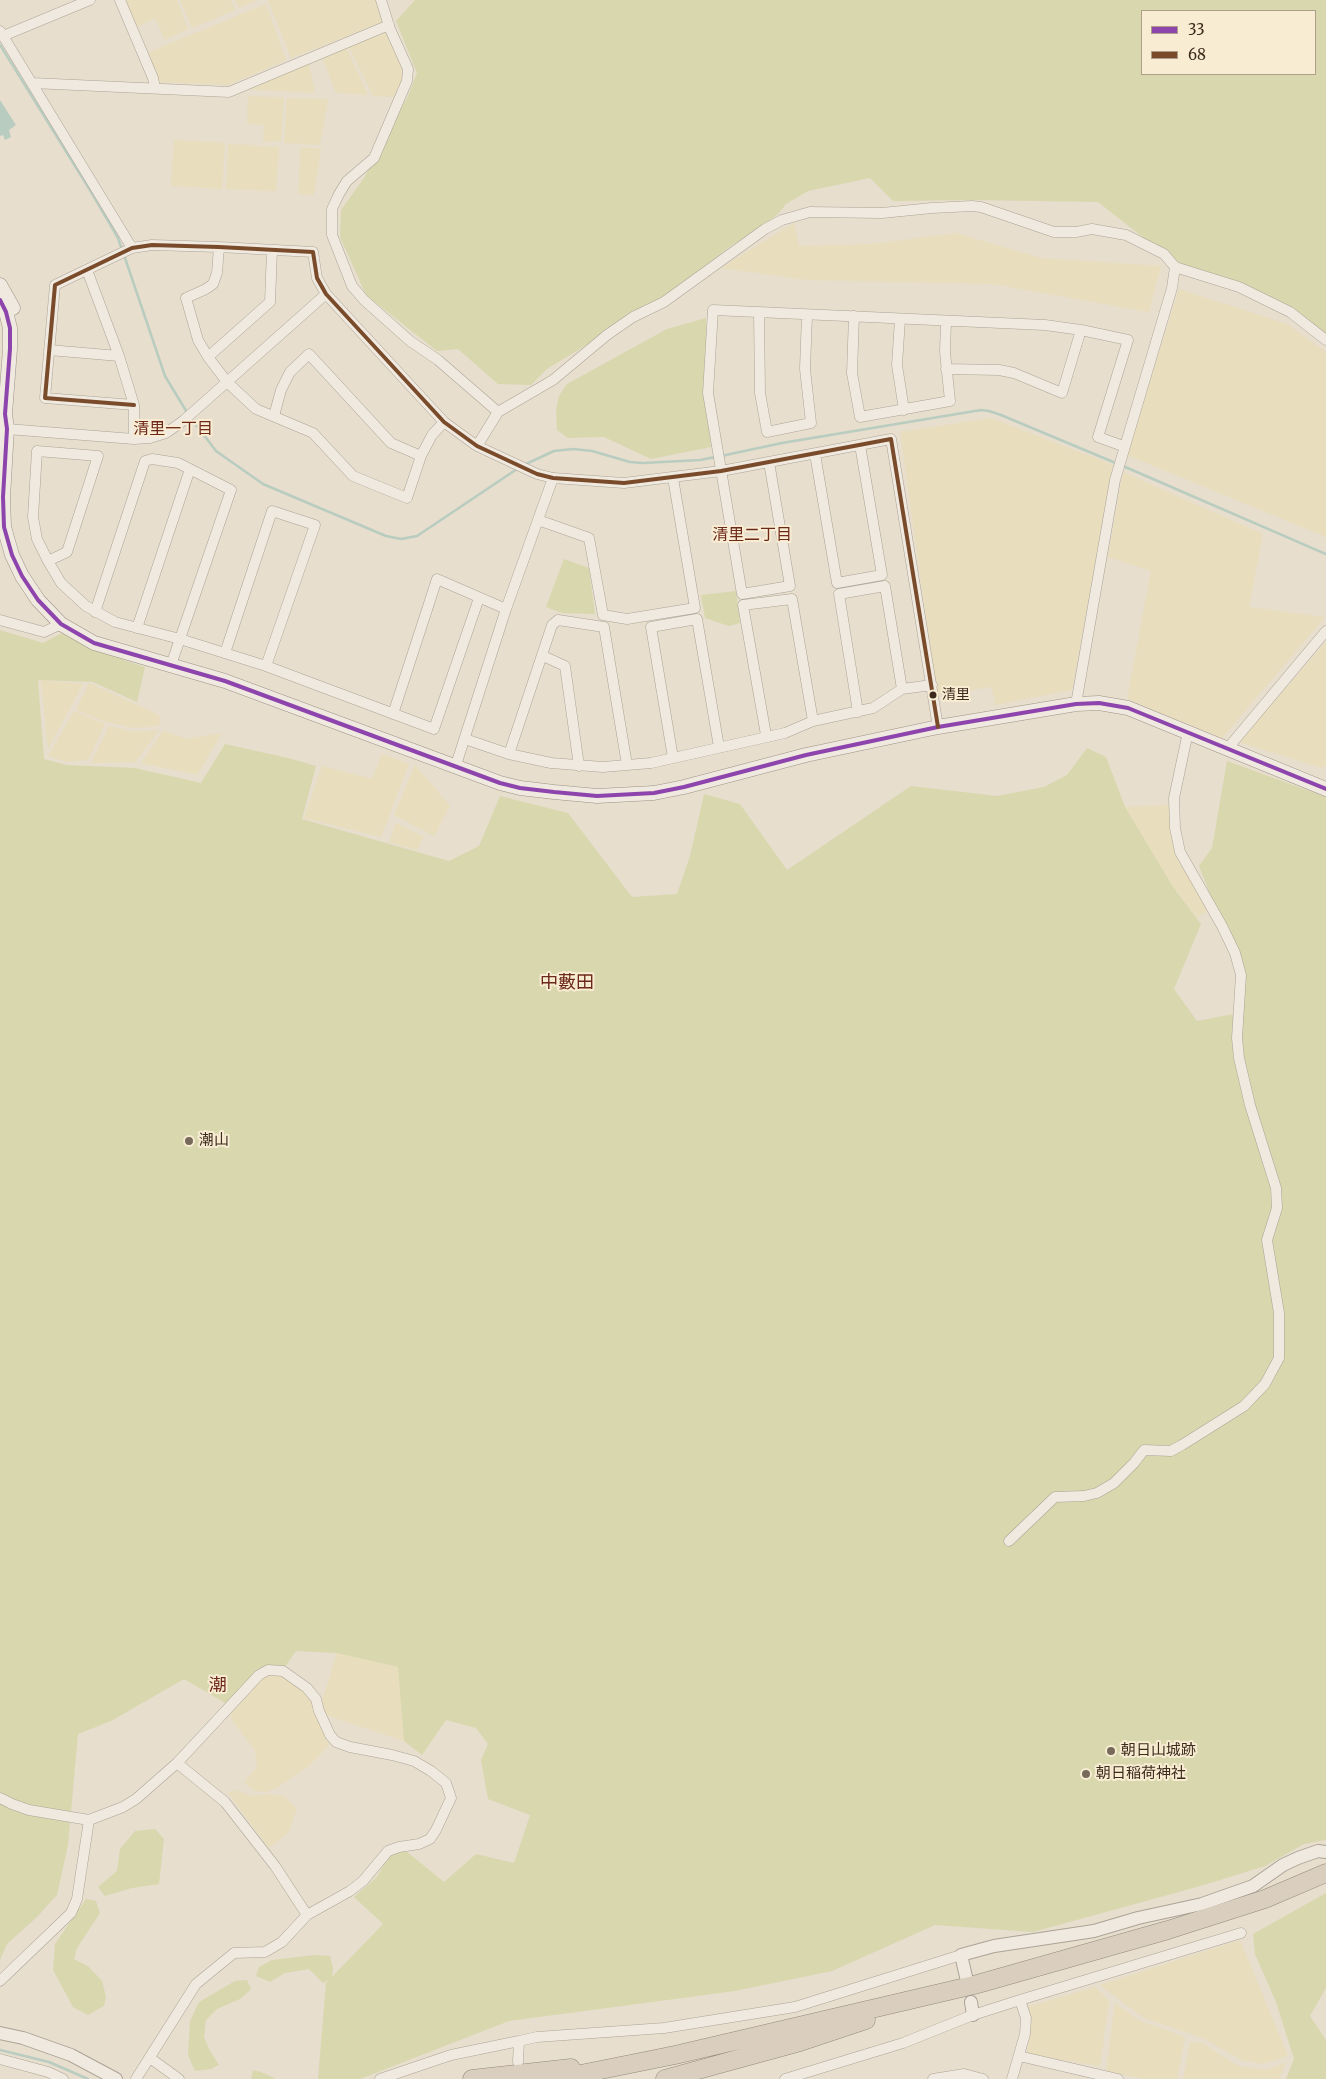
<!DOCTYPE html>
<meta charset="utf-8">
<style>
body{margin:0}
#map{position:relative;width:1326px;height:2079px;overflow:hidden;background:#e7decd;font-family:Merriweather,serif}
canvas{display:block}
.legend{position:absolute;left:1141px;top:10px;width:175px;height:65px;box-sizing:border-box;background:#f8edd3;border:1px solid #ad9f8a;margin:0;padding:6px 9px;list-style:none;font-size:15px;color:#3c2b1d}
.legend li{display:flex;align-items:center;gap:10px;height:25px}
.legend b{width:25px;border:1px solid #ad9f8a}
</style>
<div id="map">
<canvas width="1326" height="2079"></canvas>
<ul class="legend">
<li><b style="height:6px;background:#8e44ad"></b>33</li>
<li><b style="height:6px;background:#7a4b2a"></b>68</li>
</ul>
</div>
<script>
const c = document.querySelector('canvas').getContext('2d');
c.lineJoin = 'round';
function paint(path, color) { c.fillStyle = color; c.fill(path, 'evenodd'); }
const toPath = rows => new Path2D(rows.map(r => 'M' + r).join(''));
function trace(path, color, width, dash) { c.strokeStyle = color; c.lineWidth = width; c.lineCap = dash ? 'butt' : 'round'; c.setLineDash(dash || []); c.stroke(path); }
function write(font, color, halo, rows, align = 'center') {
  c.font = font + ' Merriweather,"Noto Sans JP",serif'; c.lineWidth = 4; c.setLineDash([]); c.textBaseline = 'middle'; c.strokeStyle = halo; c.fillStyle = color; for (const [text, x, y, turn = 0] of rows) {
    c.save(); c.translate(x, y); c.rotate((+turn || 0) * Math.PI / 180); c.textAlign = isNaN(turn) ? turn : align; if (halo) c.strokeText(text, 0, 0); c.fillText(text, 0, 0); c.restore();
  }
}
paint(toPath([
 [125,0,177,0,188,29,165,40,155,18,137,27],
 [180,0,231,0,235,10,192,28],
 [235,0,258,0,239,8],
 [268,0,377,0,383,22,291,58],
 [266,4,286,60,228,85,159,82,147,53],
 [388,29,405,70,398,97,373,96,348,45],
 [346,47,368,95,336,93,322,57],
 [309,63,315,93,243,89],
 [248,96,284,98,281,141,263,142,264,125,247,123],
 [287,98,328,99,320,145,284,143],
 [174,140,225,143,222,189,171,186],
 [228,144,279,147,276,191,226,189],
 [301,147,321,149,314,195,298,194],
 [794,223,799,246,872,244,956,233,1041,258,1161,266,1149,312,992,284,807,280,721,268],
 [1179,289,1287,324,1326,352,1326,537,1127,455],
 [991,418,1113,465,1072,690,995,705,992,687,937,695,900,432],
 [1123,472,1263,534,1249,607,1325,617,1222,738,1127,699,1151,571,1108,557],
 [1326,642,1326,764,1322,768,1239,742],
 [41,680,83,684,48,749],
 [89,683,155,713,161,718,159,726,133,728,104,721,76,710],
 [74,711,105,724,88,760,67,762,48,756],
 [109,726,134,732,159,730,135,762,91,763],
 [163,731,187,739,222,733,197,775,141,763],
 [382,754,409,764,381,837,304,818,322,766,372,779],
 [415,765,450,806,434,836,394,815],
 [1171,805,1178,853,1210,909,1197,918,1173,887,1125,807],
 [396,823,424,837,417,850,389,842],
 [337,1653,399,1667,404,1741,337,1719,319,1711],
 [269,1673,288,1675,310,1691,329,1745,309,1766,278,1787,266,1792,254,1791,244,1782,257,1767,255,1750,233,1722,229,1710,244,1691],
 [236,1790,251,1796,268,1794,284,1796,297,1809,288,1833,269,1848,228,1793],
 [1240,1940,1288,2056,1262,2064,1241,2060,1205,2039,1144,2018,1100,1985],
 [1095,1987,1109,2001,1100,2066,1027,2054,1032,2019,1027,2007],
 [1115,2003,1138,2020,1185,2037,1177,2079,1144,2079,1106,2071],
 [1190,2042,1202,2043,1238,2066,1267,2070,1286,2062,1279,2079,1183,2079]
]), '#e8ddbc');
paint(toPath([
 [415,0,1326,0,1326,337,1263,295,1182,264,1144,238,1098,202,973,200,893,201,870,178,808,191,786,204,777,215,754,232,732,245,665,297,547,369,531,385,498,384,458,349,437,351,366,295,340,237,341,210,364,178,408,96,417,73,396,21],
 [1142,11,1315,11,1315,74,1142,74],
 [706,318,706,393,711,447,651,459,604,437,568,438,557,430,556,411,559,396,567,384,667,329],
 [564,559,589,568,595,614,562,613,546,607],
 [736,591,740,623,729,626,705,618,701,595],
 [0,630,43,643,62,633,126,661,145,667,137,702,93,682,38,680,44,759,67,765,135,768,201,783,225,744,292,759,316,766,302,819,449,861,479,846,500,796,568,813,632,897,677,894,690,856,704,794,740,804,787,870,911,786,997,796,1044,787,1067,775,1087,748,1106,757,1125,807,1173,887,1201,924,1174,989,1197,1021,1239,1013,1241,978,1226,935,1199,866,1212,848,1227,761,1326,797,1326,1840,1304,1844,1265,1866,1204,1885,1033,1932,935,1925,832,1971,735,1991,509,2021,360,2079,318,2079,326,1983,330,1979,323,1983,309,1969,285,1973,270,1982,256,1976,259,1967,272,1960,314,1955,330,1956,333,1968,332,1977,383,1924,354,1897,377,1877,389,1855,406,1851,444,1882,476,1854,514,1863,530,1815,488,1799,481,1760,488,1744,476,1728,446,1720,422,1755,404,1741,398,1667,337,1653,296,1651,284,1668,268,1670,227,1704,184,1679,111,1721,78,1734,68,1845,57,1895,37,1917,7,1944,0,1960],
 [155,1829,164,1839,159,1884,132,1888,105,1896,98,1887,117,1871,120,1849,135,1831],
 [1326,1893,1326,1988,1310,2016,1326,2040,1326,2079,1286,2079,1294,2059,1276,2002,1255,1954,1253,1934],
 [86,1899,96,1901,100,1913,77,1948,74,1959,89,1967,102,1981,106,1997,104,2006,88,2015,73,2007,53,1970,55,1944],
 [247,1980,251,1989,247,1993,240,1999,217,2009,206,2020,204,2037,210,2051,219,2065,211,2069,195,2071,188,2055,190,2021,199,2002,235,1981],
 [253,2070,261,2072,276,2079,251,2079]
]), '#d8d7ae');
paint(toPath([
 [0,100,16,125,9,130,11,137,5,140,3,135,0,136]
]), '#b9ccc0');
trace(toPath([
 [0,45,93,195,118,238,122,250],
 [124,255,165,376,188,414],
 [191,418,216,451,263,484,386,536,401,539,417,536,517,469],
 [721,456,782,443,981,410,989,411,1001,415,1118,464],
 [526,464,554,451,573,449,592,451,630,462,643,463,700,460,715,457],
 [1123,466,1326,554],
 [0,2050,49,2062,88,2079]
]), '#b9ccc0', 2.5);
const minor = toPath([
 [120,0,153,78,155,88],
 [381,0,390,29,408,69,407,81,374,158,347,181,339,194,332,209,332,235,352,286,364,300,410,341,438,360,498,412],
 [0,31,132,248],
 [3,36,90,0],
 [32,83,229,92,389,25],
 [219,247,217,273,213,284,206,289,186,298,198,340,208,357,227,382,256,409,313,433,353,476,407,498,421,456,432,435,444,422],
 [87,270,119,356,134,405,134,439],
 [759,313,760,393,767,432,811,423,805,369,807,315],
 [854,316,852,373,860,417,950,401,945,352,946,321],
 [900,319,897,365,904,410],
 [49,350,119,356],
 [208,357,270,302,272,250],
 [946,369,999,370,1014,373,1062,393,1081,330],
 [134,405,45,398,55,285,132,248,152,245,219,247,313,252,317,278,326,294,444,422,477,446,537,474,553,478,624,483,721,471,891,439,938,727],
 [274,416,281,390,290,372,309,354,391,443,421,456],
 [7,429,134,439,150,438,166,433,183,421,326,294],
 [477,446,498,412,553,380,607,335,633,317,664,302,765,229,782,220,810,212,882,213,932,208,972,206,981,207,1054,232,1076,232,1092,229,1126,235,1164,254,1175,267,1239,287,1290,312,1326,340],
 [815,454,837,583,882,575,860,445],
 [769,462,790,586,742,594,708,393,713,310,1045,325,1081,330,1128,340,1098,437,1123,446],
 [538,520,589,538,603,615,627,619,695,608,673,478],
 [48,561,67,552,98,456,37,451,33,517,37,539,48,561,61,583,86,606,115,622,180,639,266,666,434,729,479,598],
 [95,612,145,461,152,459,178,463,231,490,171,665],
 [0,620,44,632,61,624],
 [137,628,190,469],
 [225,653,272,511,315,525,266,666],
 [543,656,565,666,579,766],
 [1076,704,1115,480,1172,288,1175,267],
 [858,712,839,594,885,586,902,689],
 [393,714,437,579,506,609],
 [766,735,743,605,792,599,813,721],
 [465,739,509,754,551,763,603,767,651,763,785,733,813,721,873,708,902,689,932,685],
 [1228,748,1326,631],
 [509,754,552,625,558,620,604,627,627,765],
 [673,758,651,627,697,619,719,747],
 [455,768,506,609,553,478],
 [1009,1541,1055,1497,1084,1496,1097,1493,1114,1483,1134,1463,1144,1450,1171,1451,1182,1445,1244,1406,1265,1384,1279,1358,1279,1313,1267,1240,1277,1208,1276,1188,1250,1105,1239,1058,1237,1038,1241,975,1235,953,1222,926,1180,852,1175,828,1174,798,1188,732],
 [177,1763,225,1802,275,1866,307,1915],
 [0,1798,12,1804,29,1810,89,1820,123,1807,136,1799,177,1763,259,1675,268,1670,283,1671,307,1688,316,1699,319,1711,330,1735,336,1742,350,1747,392,1755,414,1761,431,1771,446,1783,451,1798,436,1830,430,1839,419,1844,399,1847,388,1851,363,1881,350,1891,307,1915,282,1942,265,1952,234,1953,196,1984,136,2079],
 [0,1981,71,1913,77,1899,89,1820],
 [1020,2000,1241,1933],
 [1019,2056,1118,2079],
 [150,2058,179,2079],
 [0,2059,48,2072,63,2079],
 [518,2062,519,2041,537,2037,664,2028,795,2007,961,1955],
 [380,2079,451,2055,519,2041],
 [785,2079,903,2043,973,2015,1020,2000,1026,2018,1025,2034,1012,2079],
 [933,2079,964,2074,983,2079]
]);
const tertiary = toPath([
 [967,1981,961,1955,994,1946,1094,1931,1138,1918,1202,1904,1253,1886,1283,1865,1298,1858,1318,1851,1326,1852],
 [971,2002,973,2015],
 [0,2033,23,2038,71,2055,116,2079]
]);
const secondary = toPath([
 [0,285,13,308],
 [0,300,6,312,10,328,10,349,5,414,7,429,3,497,4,527,12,555,22,576,38,600,61,624,94,643,225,681,500,783,520,788,554,792,597,796,654,793,684,787,806,755,938,727,1076,704,1099,703,1128,708,1326,789]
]);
const motorway = toPath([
 [472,2079,571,2068],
 [556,2079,675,2055,974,1985,1168,1930,1265,1899,1326,1873],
 [665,2079,800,2042,866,2020]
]);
trace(minor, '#aca396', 11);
trace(tertiary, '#aca396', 14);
trace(secondary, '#9c9386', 15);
trace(motorway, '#92897d', 19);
trace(minor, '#efe9df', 10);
trace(tertiary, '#efe9df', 12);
trace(secondary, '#efe9df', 14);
trace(motorway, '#dacfbe', 18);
trace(toPath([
 [0,300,6,312,10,328,10,349,5,414,7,429,3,497,4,527,12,555,22,576,38,600,61,624,94,643,225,681,500,783,520,788,554,792,597,796,654,793,684,787,806,755,938,727,1076,704,1099,703,1128,708,1326,789]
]), '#8e44ad', 4);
trace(toPath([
 [134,405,45,398,55,285,132,248,152,245,219,247,313,252,317,278,326,294,444,422,477,446,537,474,553,478,624,483,721,471,891,439,938,727]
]), '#7a4b2a', 4);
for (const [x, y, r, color] of [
 [933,695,4.5,"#3c2b1d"],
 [189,1141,5,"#786a5b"],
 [1111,1751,5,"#786a5b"],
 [1086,1774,5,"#786a5b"]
]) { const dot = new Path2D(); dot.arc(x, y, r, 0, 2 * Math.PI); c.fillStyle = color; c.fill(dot); trace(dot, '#f8edd3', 2); }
write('14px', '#3c2b1d', '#f8edd3', [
 ["清里",942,695]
], 'left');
write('15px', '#3c2b1d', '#f8edd3', [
 ["潮山",199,1141],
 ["朝日山城跡",1121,1751],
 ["朝日稲荷神社",1096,1774]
], 'left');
write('16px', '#6c2819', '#f8edd3', [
 ["清里一丁目",173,429],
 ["清里二丁目",752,535]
]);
write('18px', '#6c2819', '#f8edd3', [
 ["中藪田",567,983],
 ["潮",218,1686]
]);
</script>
